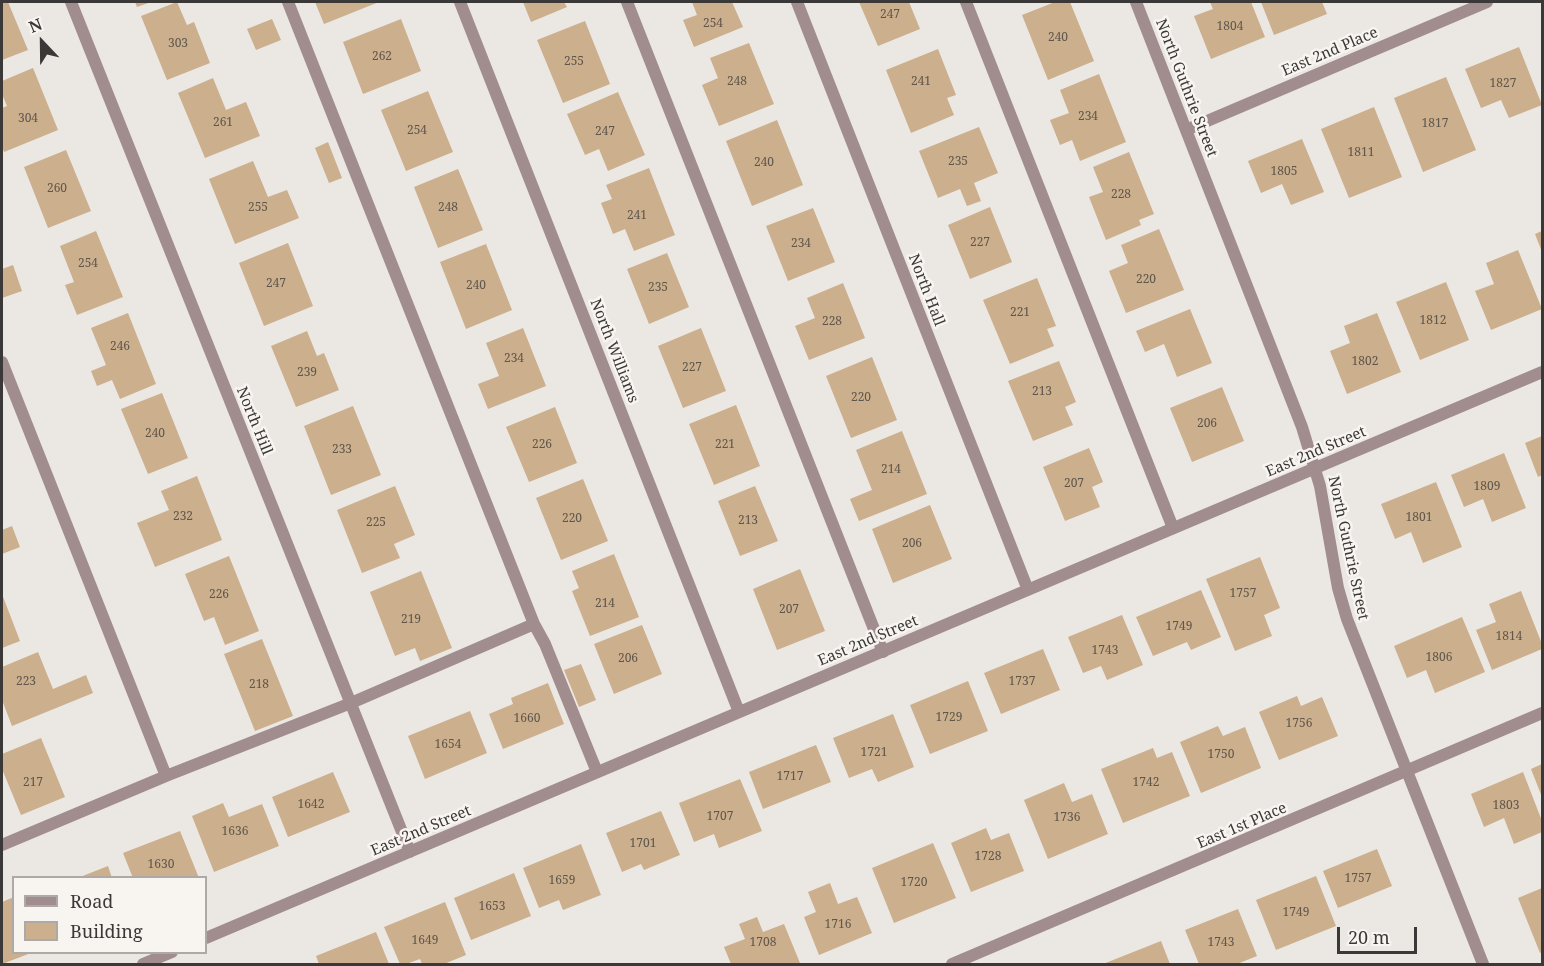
<!DOCTYPE html>
<style>
body{margin:0}
#map{position:relative;width:1544px;height:966px;overflow:hidden;background:#ebe7e3;font-family:"Noto Serif",serif}
canvas{display:block}
.frame{position:absolute;inset:0;border:3px solid #3b3937;pointer-events:none}
.legend{position:absolute;left:12px;top:876px;width:195px;height:78px;box-sizing:border-box;background:#f8f4f0;border:2px solid #aca9a6;margin:0;padding:8px 10px;list-style:none;font-size:18px;color:#3b3937}
.legend li{display:flex;align-items:center;gap:12px;height:30px}
.legend b{width:30px;border:2px solid #aca9a6}
.north{position:absolute;left:12px;top:12px;width:60px;height:60px;-webkit-text-stroke:4px #f8f4f0;paint-order:stroke;rotate:338deg;font-size:16px;font-weight:700;line-height:24px;text-align:center;color:#3b3937}
.north::after{content:'';display:block;margin:auto;width:21px;height:27px;background:#3b3937;clip-path:polygon(50% 0,100% 100%,50% 72%,0 100%)}
.scale{position:absolute;left:1337px;top:927px;width:80px;height:27px;box-sizing:border-box;border:3px solid #3b3937;border-top:0;padding-left:8px;font-size:18px;line-height:21px;white-space:nowrap;color:#3b3937;-webkit-text-stroke:4px #f8f4f0;paint-order:stroke}
</style>
<div id="map">
<canvas width="1544" height="966"></canvas>
<div class="frame"></div>
<ul class="legend">
<li><b style="height:8px;background:#a18c8e"></b>Road</li>
<li><b style="height:16px;background:#ccaf8c"></b>Building</li>
</ul>
<div class="north">N</div>
<div class="scale">20 m</div>
</div>
<script>
const c = document.querySelector('canvas').getContext('2d');
c.lineJoin = 'round';
function paint(path, color) { c.fillStyle = color; c.fill(path, 'evenodd'); }
const toPath = rows => new Path2D(rows.map(r => 'M' + r).join(''));
function trace(path, color, width, dash) { c.strokeStyle = color; c.lineWidth = width; c.lineCap = dash ? 'butt' : 'round'; c.setLineDash(dash || []); c.stroke(path); }
function write(font, color, halo, rows, align = 'center') {
  c.font = font + ' "Noto Serif",serif'; c.lineWidth = 5; c.setLineDash([]); c.textBaseline = 'middle'; c.strokeStyle = halo; c.fillStyle = color; for (const [text, x, y, turn = 0] of rows) {
    c.save(); c.translate(x, y); c.rotate((+turn || 0) * Math.PI / 180); c.textAlign = isNaN(turn) ? turn : align; if (halo) c.strokeText(text, 0, 0); c.fillText(text, 0, 0); c.restore();
  }
}
paint(toPath([
 [2,2,8,2,28,50,2,60],
 [135,2,151,2,137,7],
 [177,2,187,25,194,22,210,63,167,80,141,16],
 [315,2,379,2,324,24],
 [523,2,564,2,567,7,531,22],
 [692,2,732,2,743,27,694,47,683,20,697,15],
 [859,2,909,2,920,29,878,46],
 [1055,2,1070,2,1094,61,1048,80,1022,15],
 [1210,2,1251,2,1265,37,1211,59,1194,16,1213,9],
 [1261,2,1322,2,1327,14,1274,35],
 [272,19,281,40,256,50,247,29],
 [401,19,421,71,363,94,343,42],
 [585,21,610,84,563,103,537,40],
 [749,43,774,104,719,126,702,85,718,78,710,58],
 [1519,47,1542,105,1509,118,1501,100,1481,108,1465,69],
 [938,49,956,95,947,98,954,115,911,133,886,70],
 [33,68,58,130,4,152,2,146,2,108,7,106,2,94,2,81],
 [1099,74,1126,142,1080,161,1072,140,1060,145,1050,120,1069,113,1060,90],
 [1446,77,1476,150,1423,172,1394,98],
 [213,78,226,110,246,102,260,136,205,158,178,93],
 [428,91,453,152,406,171,381,110],
 [618,92,645,155,608,171,599,149,585,155,567,114],
 [1374,107,1402,177,1349,198,1321,129],
 [777,120,803,185,752,206,726,141],
 [979,127,998,173,974,183,981,201,967,206,960,189,938,198,919,151],
 [1302,139,1324,192,1291,205,1282,184,1261,193,1248,161],
 [328,142,342,178,329,183,315,148],
 [66,150,91,211,48,228,24,167],
 [1129,152,1154,214,1139,220,1141,225,1106,240,1089,197,1103,192,1093,167],
 [253,161,268,197,287,190,299,218,235,244,209,179],
 [649,168,675,235,634,251,625,229,613,234,601,203,612,199,606,185],
 [458,169,483,230,438,248,414,187],
 [990,207,1012,262,970,279,948,225],
 [813,208,835,262,788,281,766,226],
 [1159,229,1184,290,1126,313,1109,271,1128,263,1121,245],
 [96,231,123,297,77,315,65,285,74,282,60,246],
 [1542,231,1542,252,1535,234],
 [288,243,313,306,264,326,239,263],
 [486,244,512,310,466,329,440,262],
 [1518,250,1542,309,1491,330,1475,291,1494,284,1486,263],
 [667,253,689,307,649,324,627,269],
 [13,265,22,291,2,298,2,269],
 [1037,278,1056,326,1047,329,1054,346,1010,364,983,300],
 [1446,282,1469,340,1420,360,1396,302],
 [843,283,865,338,809,360,795,326,815,318,807,298],
 [1190,309,1212,363,1177,377,1164,344,1145,352,1136,331],
 [128,313,156,384,120,399,112,380,97,386,91,371,106,365,91,328],
 [1377,313,1401,372,1347,394,1330,351,1350,343,1344,326],
 [523,328,546,386,488,409,478,384,499,376,486,343],
 [701,328,726,391,683,408,658,346],
 [307,331,317,356,324,353,339,390,296,407,271,346],
 [872,357,897,420,851,438,826,376],
 [1059,361,1076,402,1065,407,1073,425,1033,441,1008,381],
 [1222,387,1244,441,1192,462,1170,408],
 [162,393,188,458,148,474,121,409],
 [736,405,760,466,714,485,689,424],
 [353,406,381,475,331,495,304,426],
 [555,407,577,463,529,482,506,427],
 [902,431,927,494,859,521,850,499,872,490,856,450],
 [1542,436,1542,475,1538,477,1525,443],
 [1089,448,1103,482,1092,487,1100,507,1065,521,1043,467],
 [1504,453,1526,508,1492,522,1483,499,1464,507,1451,475],
 [197,476,222,540,155,567,137,523,169,510,161,491],
 [583,479,608,541,561,560,536,498],
 [1436,482,1462,547,1423,563,1411,532,1395,539,1381,504],
 [395,486,415,535,394,544,400,558,362,573,337,510],
 [755,486,778,541,740,556,718,501],
 [930,505,952,559,893,583,872,529],
 [12,526,20,547,2,554,2,530],
 [614,554,639,617,590,636,572,591,579,588,572,571],
 [229,556,259,631,225,645,214,617,204,621,185,574],
 [1260,557,1280,608,1264,615,1272,636,1235,651,1206,579],
 [800,569,825,631,777,650,753,589],
 [421,571,452,648,420,661,415,648,395,656,370,592],
 [1201,590,1221,637,1191,650,1187,642,1153,656,1136,617],
 [1521,591,1542,644,1542,649,1492,670,1476,630,1496,622,1489,604],
 [2,594,20,641,2,648],
 [1122,615,1143,665,1107,680,1101,666,1083,673,1068,637],
 [1462,617,1485,672,1435,693,1426,670,1407,678,1394,646],
 [642,625,662,674,614,694,594,644],
 [262,639,293,716,255,731,224,654],
 [1043,649,1060,690,1001,714,984,673],
 [38,652,53,689,86,675,93,693,12,726,2,700,2,667],
 [581,664,596,700,579,707,564,670],
 [968,681,988,731,930,754,910,705],
 [548,683,564,724,503,749,489,714,513,704,511,698],
 [1297,696,1301,706,1322,697,1338,736,1279,760,1259,712],
 [470,711,487,753,425,779,408,736],
 [893,714,914,767,878,782,872,769,849,778,833,738],
 [1218,726,1223,736,1245,727,1261,768,1201,793,1180,742],
 [41,738,65,797,21,815,2,769,2,754],
 [816,745,831,782,763,809,749,772],
 [1153,748,1157,758,1172,752,1190,796,1123,823,1101,769],
 [1542,764,1542,797,1531,769],
 [333,772,350,812,288,837,272,797],
 [1523,772,1542,821,1542,832,1514,844,1504,818,1484,827,1471,794],
 [740,779,762,831,719,848,714,834,694,842,679,803],
 [1064,783,1072,802,1092,794,1108,834,1048,859,1024,800],
 [223,803,229,817,262,804,279,846,214,872,192,816],
 [661,811,680,855,644,870,641,864,622,872,606,833],
 [986,828,991,840,1009,833,1024,871,971,892,951,843],
 [180,831,199,878,133,878,123,853],
 [933,843,956,898,894,923,872,868],
 [581,844,601,895,563,910,559,900,539,908,523,868],
 [1377,849,1392,886,1338,908,1323,871],
 [108,866,112,878,80,878,80,877],
 [514,873,531,916,471,940,454,898],
 [1316,876,1336,926,1276,950,1256,900],
 [830,883,838,904,857,897,872,933,819,955,804,917,816,912,808,892],
 [1542,888,1542,952,1540,953,1518,898],
 [14,897,14,952,31,953,2,964,2,902],
 [445,902,466,955,444,964,422,964,420,959,406,964,400,964,384,927],
 [1238,909,1257,956,1237,964,1199,964,1185,930],
 [757,917,763,932,784,924,800,963,731,964,724,947,745,939,739,924],
 [376,932,389,964,319,964,316,956],
 [1161,941,1170,964,1103,964]
]), '#ccaf8c');
trace(toPath([
 [288,2,534,624,545,644,597,772],
 [627,2,883,652],
 [966,2,1173,528],
 [2,362,166,776],
 [2,845,166,776,351,703,534,624]
]), '#a18c8e', 12);
trace(toPath([
 [71,2,410,852],
 [460,2,739,712],
 [797,2,1028,590],
 [1136,2,1302,427,1320,486,1338,588,1347,619,1483,964],
 [1186,130,1487,2],
 [206,938,1542,372],
 [143,964,172,952],
 [952,964,1542,713]
]), '#a18c8e', 12);
write('12px', '#5f564c', null, [
 ["247",890,15],
 ["254",713,24],
 ["1804",1230,27],
 ["240",1058,38],
 ["303",178,44],
 ["262",382,57],
 ["255",574,62],
 ["248",737,82],
 ["241",921,82],
 ["1827",1503,84],
 ["234",1088,117],
 ["304",28,119],
 ["261",223,123],
 ["1817",1435,124],
 ["254",417,131],
 ["247",605,132],
 ["1811",1361,153],
 ["235",958,162],
 ["240",764,163],
 ["1805",1284,172],
 ["260",57,189],
 ["228",1121,195],
 ["255",258,208],
 ["248",448,208],
 ["241",637,216],
 ["227",980,243],
 ["234",801,244],
 ["254",88,264],
 ["220",1146,280],
 ["247",276,284],
 ["240",476,286],
 ["235",658,288],
 ["221",1020,313],
 ["1812",1433,321],
 ["228",832,322],
 ["246",120,347],
 ["234",514,359],
 ["1802",1365,362],
 ["227",692,368],
 ["239",307,373],
 ["213",1042,392],
 ["220",861,398],
 ["206",1207,424],
 ["240",155,434],
 ["226",542,445],
 ["221",725,445],
 ["233",342,450],
 ["214",891,470],
 ["207",1074,484],
 ["1809",1487,487],
 ["232",183,517],
 ["1801",1419,518],
 ["220",572,519],
 ["213",748,521],
 ["225",376,523],
 ["206",912,544],
 ["1757",1243,594],
 ["226",219,595],
 ["214",605,604],
 ["207",789,610],
 ["219",411,620],
 ["1749",1179,627],
 ["1814",1509,637],
 ["1743",1105,651],
 ["1806",1439,658],
 ["206",628,659],
 ["223",26,682],
 ["1737",1022,682],
 ["218",259,685],
 ["1729",949,718],
 ["1660",527,719],
 ["1756",1299,724],
 ["1654",448,745],
 ["1721",874,753],
 ["1750",1221,755],
 ["1717",790,777],
 ["217",33,783],
 ["1742",1146,783],
 ["1642",311,805],
 ["1803",1506,806],
 ["1707",720,817],
 ["1736",1067,818],
 ["1636",235,832],
 ["1701",643,844],
 ["1728",988,857],
 ["1630",161,865],
 ["1757",1358,879],
 ["1659",562,881],
 ["1720",914,883],
 ["1653",492,907],
 ["1749",1296,913],
 ["1716",838,925],
 ["1649",425,941],
 ["1708",763,943],
 ["1743",1221,943]
]);
write('15px', '#3b3937', '#f8f4f0', [
 ["East 2nd Place",1330,52,-23],
 ["North Guthrie Street",1186,88,69],
 ["North Hall",926,290,69],
 ["North Williams",614,351,69],
 ["North Hill",254,421,68],
 ["East 2nd Street",1316,452,-23],
 ["North Guthrie Street",1348,548,78],
 ["East 2nd Street",868,641,-23],
 ["East 1st Place",1242,826,-23],
 ["East 2nd Street",421,831,-23]
]);
</script>
